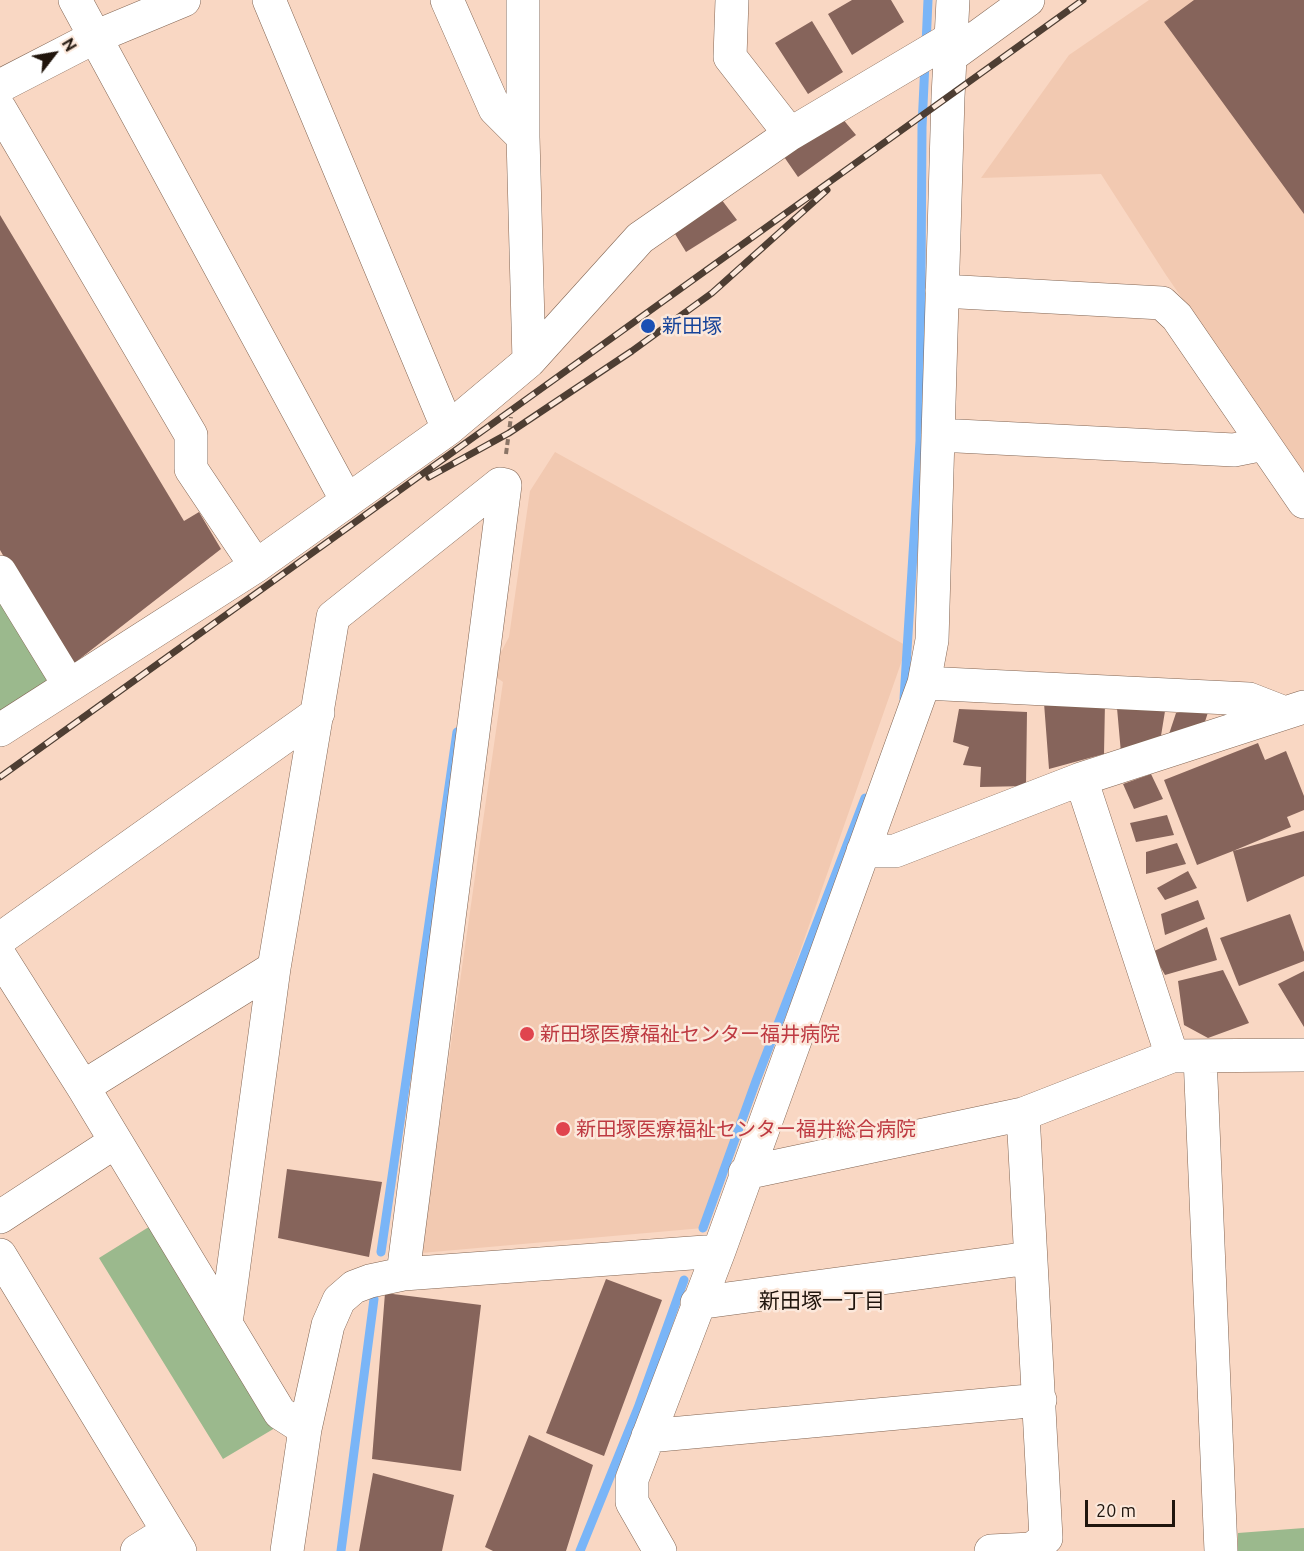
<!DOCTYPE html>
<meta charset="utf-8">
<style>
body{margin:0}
#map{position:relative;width:1304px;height:1551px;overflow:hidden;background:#f9d7c3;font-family:Ubuntu,sans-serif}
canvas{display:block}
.north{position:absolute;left:24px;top:24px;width:60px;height:60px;-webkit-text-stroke:4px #fce8db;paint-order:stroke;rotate:59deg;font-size:16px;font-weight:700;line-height:24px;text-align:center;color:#20150d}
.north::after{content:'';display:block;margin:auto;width:21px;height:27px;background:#20150d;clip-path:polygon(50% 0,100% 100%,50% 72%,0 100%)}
.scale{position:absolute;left:1085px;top:1500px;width:90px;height:27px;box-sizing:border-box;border:3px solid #20150d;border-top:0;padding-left:8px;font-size:18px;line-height:21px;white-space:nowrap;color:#20150d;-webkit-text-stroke:4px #fce8db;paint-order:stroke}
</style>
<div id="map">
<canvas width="1304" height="1551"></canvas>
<div class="north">N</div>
<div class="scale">20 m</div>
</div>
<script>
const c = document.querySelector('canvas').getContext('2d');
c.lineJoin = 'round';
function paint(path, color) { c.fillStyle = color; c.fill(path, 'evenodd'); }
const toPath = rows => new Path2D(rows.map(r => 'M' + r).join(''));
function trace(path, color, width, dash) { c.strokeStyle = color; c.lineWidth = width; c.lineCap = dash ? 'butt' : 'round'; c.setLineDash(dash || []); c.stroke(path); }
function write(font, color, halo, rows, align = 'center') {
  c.font = font + ' Ubuntu,"Noto Sans JP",sans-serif'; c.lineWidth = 5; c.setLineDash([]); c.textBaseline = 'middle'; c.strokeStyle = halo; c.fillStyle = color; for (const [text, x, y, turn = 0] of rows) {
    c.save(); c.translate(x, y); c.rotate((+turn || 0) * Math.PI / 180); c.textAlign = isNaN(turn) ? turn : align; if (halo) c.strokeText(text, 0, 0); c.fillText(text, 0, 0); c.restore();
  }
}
paint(toPath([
 [1149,0,1304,0,1304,475,1166,275,1101,174,981,178,1069,55],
 [555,452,907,646,703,1228,421,1253,503,682,490,673,509,637,530,491]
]), '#f2c9b1');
paint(toPath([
 [0,571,69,685,0,730],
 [152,1225,275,1428,223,1459,99,1258],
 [1304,1528,1304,1551,1238,1551,1238,1533]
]), '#9bb98d');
trace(toPath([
 [926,45,928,0],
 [904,699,920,441,922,127,925,62],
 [703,1228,756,1081,865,798],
 [381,1252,457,732],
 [341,1551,374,1299],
 [580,1551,638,1408,684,1280]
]), '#7ab5f7', 9);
paint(toPath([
 [852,0,891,0,904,22,852,55,828,14],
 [1194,0,1304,0,1304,214,1164,22],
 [812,21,843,72,808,94,775,43],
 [837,112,856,135,798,177,780,151],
 [715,191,737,220,686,252,669,224],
 [0,215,184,521,199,512,221,549,68,668,0,550],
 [1105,702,1104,754,1049,769,1044,703],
 [1166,705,1160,742,1121,753,1117,708],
 [1210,706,1203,728,1169,734,1176,713],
 [959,709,1027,712,1026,786,980,787,981,767,963,765,969,747,953,742],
 [1258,743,1265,760,1286,751,1304,796,1304,810,1287,817,1291,827,1233,851,1304,831,1304,876,1247,902,1233,851,1197,865,1164,780],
 [1151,774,1163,799,1134,809,1123,784],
 [1167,815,1174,835,1136,842,1130,823],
 [1177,843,1186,864,1146,874,1146,852],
 [1188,871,1197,888,1165,900,1157,888],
 [1198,900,1205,919,1165,935,1161,914],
 [1290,914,1304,952,1304,961,1239,986,1220,938],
 [1207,927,1217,960,1165,975,1152,952],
 [1223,970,1249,1023,1208,1038,1184,1025,1178,981],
 [1304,971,1304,1027,1278,984],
 [287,1169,382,1182,369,1257,278,1238],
 [606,1279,662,1300,604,1456,546,1433],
 [385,1293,481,1305,461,1471,372,1459],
 [529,1435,593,1465,566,1551,493,1551,485,1547],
 [373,1473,454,1495,442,1551,359,1551]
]), '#86645b');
const minor = toPath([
 [75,0,347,501],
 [269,0,448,429],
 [447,0,495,109,523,137],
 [523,0,523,137,529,361],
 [732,0,730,57,790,134],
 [951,56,1028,0],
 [0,86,95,37,184,0],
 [0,109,191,435,191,469,256,566],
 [942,291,1162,303,1177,317,1304,502],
 [938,435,1234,450,1264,444],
 [0,572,69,685],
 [924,683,1249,699,1285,713],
 [0,730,256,566,448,429,529,361,640,238,790,134,952,38],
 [1081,779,1172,1056],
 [863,851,895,851,1081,779,1304,707],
 [0,939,318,713],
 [0,956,83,1087,280,1413,305,1429],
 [1200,1056,1221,1551],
 [83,1087,274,968],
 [745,1173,1023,1114,1172,1056,1304,1055],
 [0,1217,115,1142],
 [0,1255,180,1551],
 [697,1303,1030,1258],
 [226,1323,274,968,333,617,500,484,505,485,403,1274],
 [648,1436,1040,1400],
 [137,1551,167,1532],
 [287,1551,305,1429,328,1325,339,1300,354,1287,370,1281,403,1274,719,1251],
 [660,1551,632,1502,632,1479,719,1251,924,683,932,640,948,97,953,0],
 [991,1551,1032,1549,1046,1538,1023,1114]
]);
trace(minor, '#826553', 34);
trace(toPath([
 [506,454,511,417]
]), '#8a7466', 4, [6, 3]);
trace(minor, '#fff', 33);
const rail = toPath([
 [429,477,509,433,632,351,712,293,827,190],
 [0,777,1083,0]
]);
trace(rail, '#4e3e33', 7);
trace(rail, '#fce8db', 4.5, [14]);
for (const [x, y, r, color] of [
 [648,326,8,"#1a4fb4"],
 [527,1034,8,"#e0444e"],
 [563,1129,8,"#e0444e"]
]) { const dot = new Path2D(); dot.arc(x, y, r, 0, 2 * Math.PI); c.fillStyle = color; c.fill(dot); trace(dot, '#fce8db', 2); }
write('20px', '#164399', '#fce8db', [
 ["新田塚",662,326]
], 'left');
write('20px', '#be3a42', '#fce8db', [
 ["新田塚医療福祉センター福井病院",540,1034],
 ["新田塚医療福祉センター福井総合病院",576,1129]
], 'left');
write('21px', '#20150d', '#fce8db', [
 ["新田塚一丁目",822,1301]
]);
</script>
